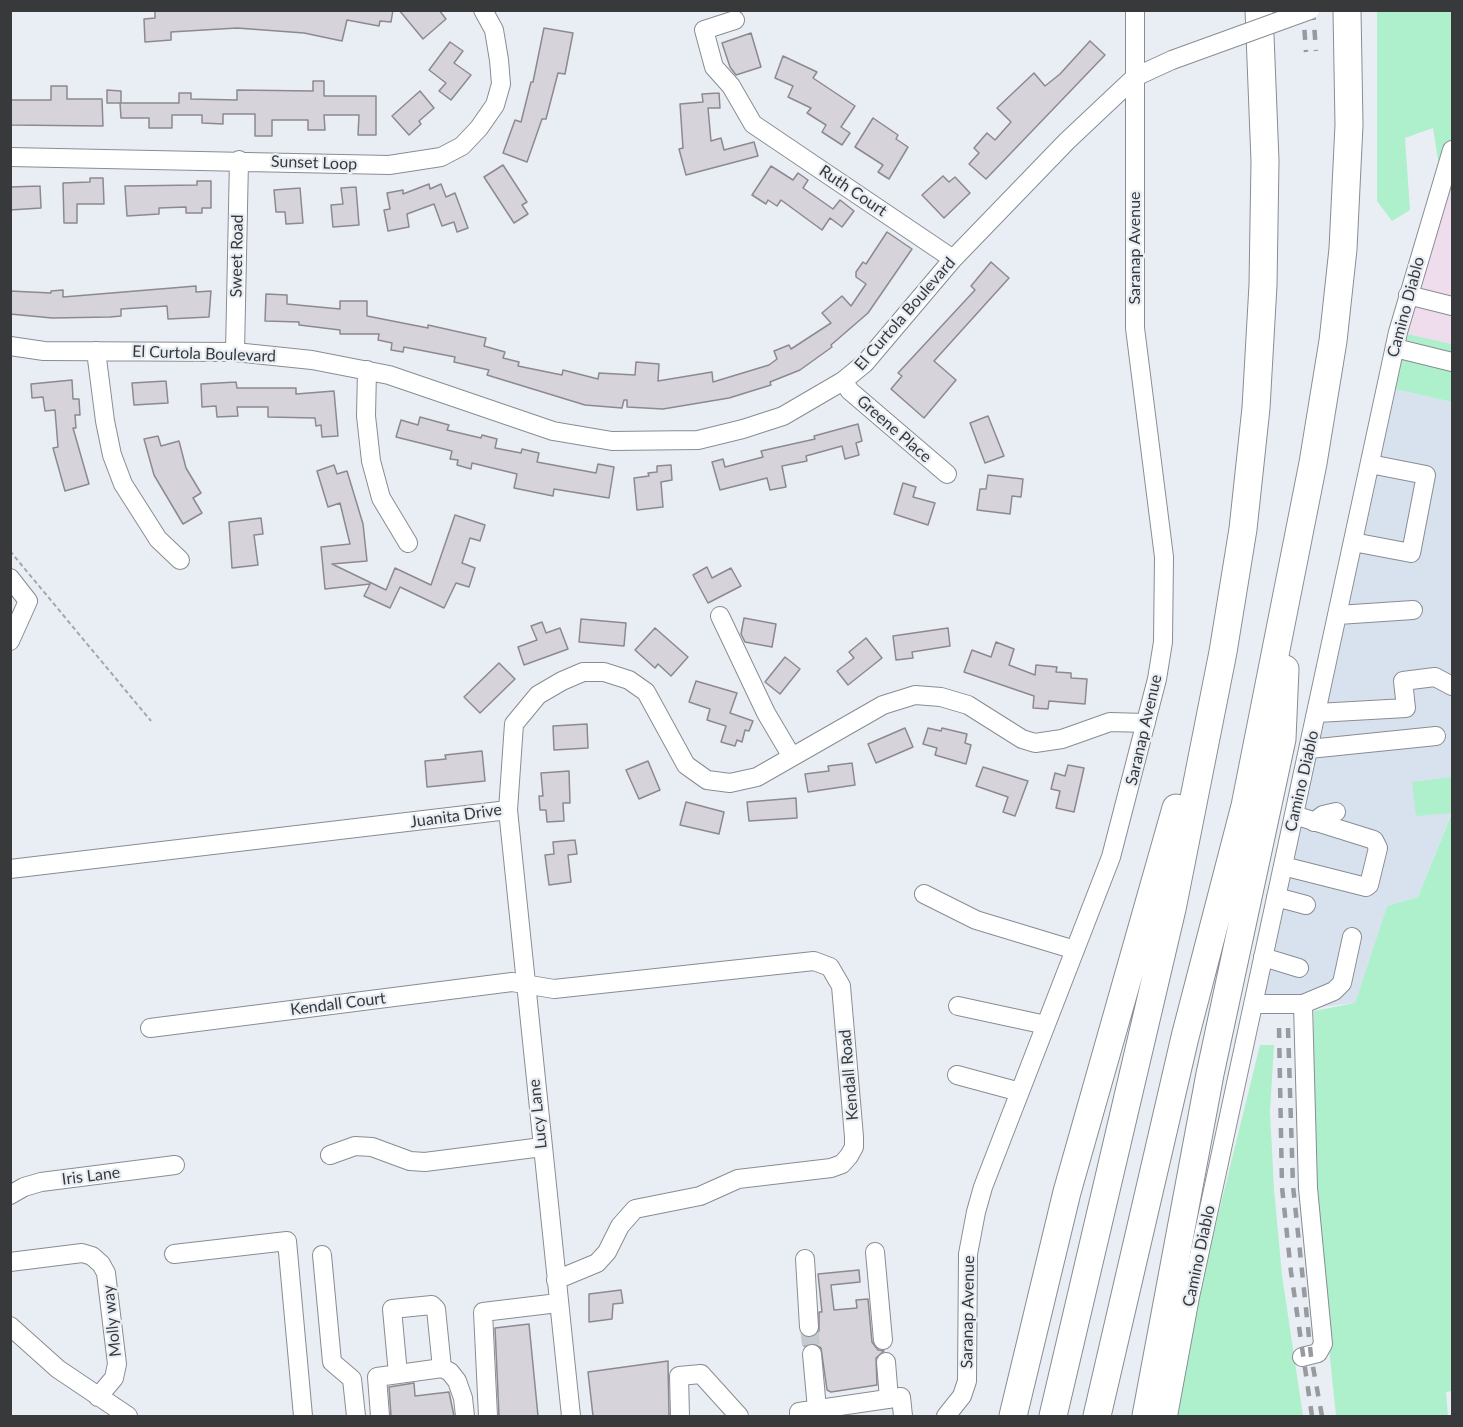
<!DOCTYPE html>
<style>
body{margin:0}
#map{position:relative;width:1463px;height:1427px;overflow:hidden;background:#e9eef5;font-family:Lato,sans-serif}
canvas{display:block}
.frame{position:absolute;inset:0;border:12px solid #37393b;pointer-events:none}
</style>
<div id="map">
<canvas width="1463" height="1427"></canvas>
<div class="frame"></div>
</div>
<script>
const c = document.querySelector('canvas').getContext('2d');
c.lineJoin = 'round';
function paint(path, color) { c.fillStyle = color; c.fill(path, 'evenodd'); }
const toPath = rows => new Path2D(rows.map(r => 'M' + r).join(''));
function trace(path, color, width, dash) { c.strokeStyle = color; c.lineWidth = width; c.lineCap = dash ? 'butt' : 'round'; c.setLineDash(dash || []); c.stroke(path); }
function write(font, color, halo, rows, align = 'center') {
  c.font = font + ' Lato,sans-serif'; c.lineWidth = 4.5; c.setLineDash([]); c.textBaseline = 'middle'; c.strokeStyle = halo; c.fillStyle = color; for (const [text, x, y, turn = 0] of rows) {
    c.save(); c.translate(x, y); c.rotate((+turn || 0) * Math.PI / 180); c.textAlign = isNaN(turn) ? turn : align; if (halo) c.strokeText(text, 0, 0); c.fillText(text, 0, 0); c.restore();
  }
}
paint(toPath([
 [1452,150,1452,344,1398,332]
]), '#efddee');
paint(toPath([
 [1386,387,1452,402,1452,773,1450,777,1413,782,1452,812,1418,897,1387,906,1355,1003,1251,1015]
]), '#d8e2ee');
paint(toPath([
 [1377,11,1452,11,1452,150,1442,185,1433,128,1405,138,1410,210,1392,221,1377,201],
 [1398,332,1452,344,1452,402,1386,387],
 [1452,773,1452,1391,1446,1392,1448,1416,1336,1416,1312,1184,1314,1011,1355,1003,1387,906,1418,897,1452,813,1416,816,1412,782,1450,777],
 [1260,1045,1274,1045,1270,1112,1274,1189,1282,1275,1303,1416,1176,1416,1198,1297]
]), '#adf0cb');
const building = toPath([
 [155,10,393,10,391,22,380,21,379,26,347,20,342,41,304,33,237,28,171,32,171,40,145,42,144,19,155,18,155,10],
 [399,10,439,10,446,19,423,39,399,10],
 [544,28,573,33,565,74,558,73,546,119,542,119,527,162,503,153,515,120,521,122,531,82,533,82,544,28],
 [751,33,761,67,736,75,730,67,722,43,751,33],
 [1090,41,1105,55,986,179,969,164,979,153,974,148,987,133,995,140,1011,122,997,108,1034,73,1045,86,1060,74,1090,41],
 [450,42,463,51,454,63,471,75,451,100,439,91,446,83,429,70,450,42],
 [783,56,817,72,813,78,855,106,841,127,850,133,842,145,822,132,826,125,807,113,811,108,788,97,793,86,775,78,783,56],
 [313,81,324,81,324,96,376,96,376,135,358,135,359,115,324,115,325,130,308,130,308,120,272,120,272,136,255,136,255,114,223,114,223,124,202,123,202,115,172,115,172,128,149,128,149,118,121,118,120,103,107,103,107,90,121,91,121,103,179,103,179,93,191,93,191,99,237,100,237,90,313,91,313,81],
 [51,86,67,86,67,99,102,99,103,126,10,125,10,100,51,100,51,86],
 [420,91,434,108,419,121,421,124,409,135,392,116,420,91],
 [719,93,720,108,708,108,711,141,721,138,724,150,754,142,758,156,686,175,679,149,683,148,680,104,703,102,702,94,719,93],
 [873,118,898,135,896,139,908,147,889,179,878,172,883,165,855,147,873,118],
 [503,165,527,202,522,205,528,214,514,223,484,177,503,165],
 [771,166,793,180,798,173,808,180,803,188,833,209,840,200,854,211,842,227,830,218,822,230,781,200,777,206,768,200,766,204,752,195,771,166],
 [943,176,949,182,955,177,970,193,944,218,922,195,943,176],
 [90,178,103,178,104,204,77,204,77,223,64,223,63,183,90,182,90,178],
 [197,181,211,181,211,208,202,208,202,213,186,213,186,207,159,208,159,214,127,216,125,186,197,185,197,181],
 [429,184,430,189,441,184,446,197,455,193,468,228,457,232,454,222,442,226,434,204,407,214,409,227,388,231,384,210,390,209,387,193,403,190,403,194,429,184],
 [40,186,41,208,10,210,10,187,40,186],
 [356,187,359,225,333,227,331,205,343,204,341,188,356,187],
 [300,188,303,223,286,224,285,212,276,212,274,190,300,188],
 [887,232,912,249,868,313,831,345,832,347,800,370,770,382,771,385,729,398,663,409,627,407,627,400,624,400,622,408,585,405,487,375,489,370,454,362,455,357,404,347,403,352,391,350,392,343,378,340,379,334,340,334,340,330,299,325,299,322,265,321,266,294,287,295,287,304,340,309,340,301,367,301,367,316,428,328,428,325,486,338,484,346,505,352,503,358,519,362,518,366,562,375,563,370,598,379,599,373,635,375,636,362,659,364,658,381,712,372,713,382,769,365,777,359,774,351,789,345,791,349,831,323,822,313,842,296,851,306,866,284,856,277,856,272,863,262,866,264,887,232],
 [991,262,1009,278,934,361,956,380,924,418,891,389,902,376,898,373,975,290,971,286,991,262],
 [196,286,196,292,211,291,209,317,168,319,167,306,121,309,121,316,110,317,52,318,10,314,10,291,51,293,51,291,63,290,63,297,196,286],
 [72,380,73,399,79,399,80,415,75,415,76,428,73,428,89,484,65,491,53,448,58,447,55,410,45,411,43,397,32,398,31,384,72,380],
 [166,381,168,403,134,405,132,383,166,381],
 [236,382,237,388,296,388,296,394,334,391,338,436,322,437,321,425,316,426,315,418,268,417,268,407,237,407,238,416,217,417,216,406,202,407,201,384,236,382],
 [988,416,1004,456,985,463,970,423,988,416],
 [420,417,449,425,447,430,481,438,482,435,497,439,495,448,521,453,522,449,539,453,537,462,596,473,598,464,614,467,609,498,554,489,553,496,514,488,517,474,472,463,471,469,457,465,458,460,450,459,452,451,396,437,401,420,418,425,420,417],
 [858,424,862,441,856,443,859,455,845,459,842,446,806,456,807,461,782,466,786,487,770,490,767,478,720,490,712,462,723,459,725,467,763,457,761,451,815,439,814,436,858,424],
 [158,436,161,446,179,441,186,468,201,493,193,498,202,513,183,524,154,475,144,439,158,436],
 [334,465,337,474,347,471,363,524,367,561,332,564,386,590,395,568,431,585,455,515,485,525,480,541,470,538,462,563,475,568,469,587,456,583,444,608,400,587,390,608,364,596,370,584,325,589,321,547,350,544,340,503,328,507,317,471,334,465],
 [671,465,672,480,661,482,663,507,637,510,634,478,649,476,648,473,657,472,657,466,671,465],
 [988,475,1023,479,1021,497,1012,496,1010,514,977,510,980,489,986,489,988,475],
 [903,483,916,487,913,497,935,503,928,525,894,514,903,483],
 [261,518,263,534,254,535,258,565,232,568,229,522,261,518],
 [707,567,712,578,731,568,741,586,708,603,693,575,707,567],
 [744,618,776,624,772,647,745,642,741,634,744,618],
 [581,619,626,623,624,646,579,642,581,619],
 [542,622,546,633,560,628,568,649,524,665,518,647,537,640,531,626,542,622],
 [655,628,688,657,671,676,658,664,655,668,635,650,655,628],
 [948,628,950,646,912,652,913,658,896,660,893,636,948,628],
 [866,638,882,658,848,685,837,671,854,658,849,652,866,638],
 [996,642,1014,649,1009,665,1035,675,1036,665,1057,667,1056,672,1071,673,1071,678,1087,679,1085,704,1049,701,1048,709,1033,708,1034,696,964,672,972,650,991,657,996,642],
 [785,657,800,669,780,694,765,682,785,657],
 [499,663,515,679,480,713,464,697,499,663],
 [696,681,737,693,730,713,753,721,749,731,745,730,742,742,737,740,735,746,721,742,726,726,707,720,710,709,689,702,696,681],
 [587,724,588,748,554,750,553,726,587,724],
 [905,728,913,747,876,763,868,744,905,728],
 [928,728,941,731,942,728,967,734,965,743,971,745,966,764,935,755,937,748,923,744,928,728],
 [482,751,485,781,427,787,425,761,446,759,445,755,482,751],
 [648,761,660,790,639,799,626,770,648,761],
 [852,763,855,785,808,792,805,774,829,771,828,766,852,763],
 [1068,765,1084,768,1074,812,1056,808,1060,791,1051,789,1055,773,1065,776,1068,765],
 [983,767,1028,781,1015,816,1003,812,1008,797,976,786,983,767],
 [569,771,570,803,563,803,564,821,547,822,546,810,540,810,539,796,543,796,541,773,569,771],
 [796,798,797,818,749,821,747,802,796,798],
 [686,802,724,812,719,834,680,825,686,802],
 [575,840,577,854,568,855,571,882,549,885,545,855,554,854,553,842,575,840],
 [859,1270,860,1282,831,1285,834,1310,857,1308,856,1300,868,1299,872,1342,878,1350,884,1351,876,1358,877,1385,831,1392,827,1390,821,1348,812,1343,804,1346,803,1336,810,1338,819,1331,819,1312,822,1312,818,1274,859,1270],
 [621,1290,623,1303,613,1304,612,1319,589,1322,589,1294,621,1290],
 [529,1324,538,1416,499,1416,495,1328,529,1324],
 [668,1361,669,1416,593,1416,588,1372,668,1361],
 [414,1383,415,1396,449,1392,454,1416,391,1416,389,1387,414,1383]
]);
paint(building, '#d6d3da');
trace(building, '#8d8990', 1.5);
trace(toPath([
 [809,1327,812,1354]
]), '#c5cad0', 18, [18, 9]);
const minor = toPath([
 [735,20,704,30,714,67,731,86,753,124,953,259],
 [10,157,389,165,441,157,462,146,479,128,495,105,501,84,499,60,494,30,483,10],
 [1408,295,1452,306],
 [10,346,44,351,235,352,312,360,389,375,553,431,612,441,698,440,743,429,783,416,843,381,865,363,953,259,1067,141,1135,77,1172,60],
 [1395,348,1452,362],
 [96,351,105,421,112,455,123,484,158,539,180,560],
 [235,352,239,160],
 [367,370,366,416,371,461,381,498,408,543],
 [843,381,850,391,947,474],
 [1353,542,1411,553,1426,475,1370,464],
 [10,578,28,601,10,641],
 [1338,615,1413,610],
 [720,616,766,713,792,757],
 [1317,713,1406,708,1403,681,1435,677,1452,686],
 [1309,749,1436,736],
 [1314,822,1323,815,1336,812],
 [1283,866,1366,887,1369,885,1378,848,1374,840,1294,815],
 [10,869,508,810],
 [924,894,976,920,1075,950],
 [1276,897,1306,905],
 [1263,957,1299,968],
 [1253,1004,1303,1004,1334,991,1342,983,1352,937],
 [958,1006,1046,1025],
 [150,1028,512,982,554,989,814,961,830,967,841,986,854,1137,854,1147,849,1156,842,1164,831,1168,738,1179,700,1196,635,1209,620,1226,607,1252,597,1263,556,1280],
 [957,1075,1020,1092],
 [330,1155,355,1146,372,1147,410,1161,425,1162,542,1147],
 [10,1195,24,1187,41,1182,175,1165],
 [875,1252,883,1340],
 [174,1254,287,1241,303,1416],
 [322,1255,332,1362,352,1379,356,1416],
 [805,1259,809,1327],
 [10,1262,82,1253,92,1256,101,1264,106,1273,117,1364,114,1378,98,1397],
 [10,1326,58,1369,128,1416],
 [812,1354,817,1409],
 [1302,1357,1318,1353,1323,1344,1308,1188,1303,1004],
 [886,1362,889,1399],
 [442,1368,450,1372,457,1381,463,1398,465,1416],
 [380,1416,377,1377,442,1368,436,1309,432,1305,392,1309,398,1374],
 [488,1416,483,1312,558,1303],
 [571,1416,508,810,514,724,538,695,562,681,583,672,604,672,629,680,646,692,686,765,707,780,730,783,757,777,883,705,915,695,941,697,968,705,1022,739,1035,743,1062,739,1110,722,1146,723],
 [680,1416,679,1376,701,1374,739,1416],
 [799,1416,799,1412,901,1397,903,1416],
 [946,1416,962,1396,967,1381,968,1254,976,1212,983,1187,1111,857,1157,679,1163,642,1164,557,1135,328,1135,10],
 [1168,1416,1190,1297,1398,332,1452,150]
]);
const highway = toPath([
 [1013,1416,1067,1192,1176,808],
 [1053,1416,1172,909,1223,652,1243,529,1256,408,1263,285,1265,161,1259,10],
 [1097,1416,1185,1037,1245,806,1313,463,1333,341,1343,249,1349,125,1347,10],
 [1146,1416,1210,1074,1282,739,1285,669]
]);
trace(minor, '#888d93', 20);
trace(highway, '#888d93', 29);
trace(toPath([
 [10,551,151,721]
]), '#a4a7ad', 2, [4.5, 3]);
trace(minor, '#fff', 18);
trace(highway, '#fff', 27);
trace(toPath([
 [1303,10,1306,52],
 [1313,10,1316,51],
 [1279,1028,1282,1187,1291,1272,1312,1416],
 [1288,1028,1293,1186,1311,1356,1322,1416]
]), '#979a9f', 4.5, [10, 10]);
const minorBridge = toPath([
 [1172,60,1310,10]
]);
trace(minorBridge, '#888d93', 20, []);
trace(minorBridge, '#fff', 18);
write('16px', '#37393b', '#e9eef5', [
 ["Sunset Loop",314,163,2],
 ["Ruth Court",853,191,34],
 ["Saranap Avenue",1135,248,-90],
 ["Sweet Road",237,256,-89],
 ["Camino Diablo",1406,307,-75],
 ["El Curtola Boulevard",905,314,-49],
 ["El Curtola Boulevard",204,354,2],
 ["Greene Place",894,429,41],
 ["Saranap Avenue",1144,730,-77],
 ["Camino Diablo",1302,781,-77],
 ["Juanita Drive",456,816,-8],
 ["Kendall Court",338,1004,-7],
 ["Kendall Road",849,1075,-95],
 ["Lucy Lane",538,1114,-96],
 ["Iris Lane",91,1176,-7],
 ["Camino Diablo",1199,1256,-78],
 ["Saranap Avenue",968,1312,-89],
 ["Molly way",112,1321,-96]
]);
</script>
